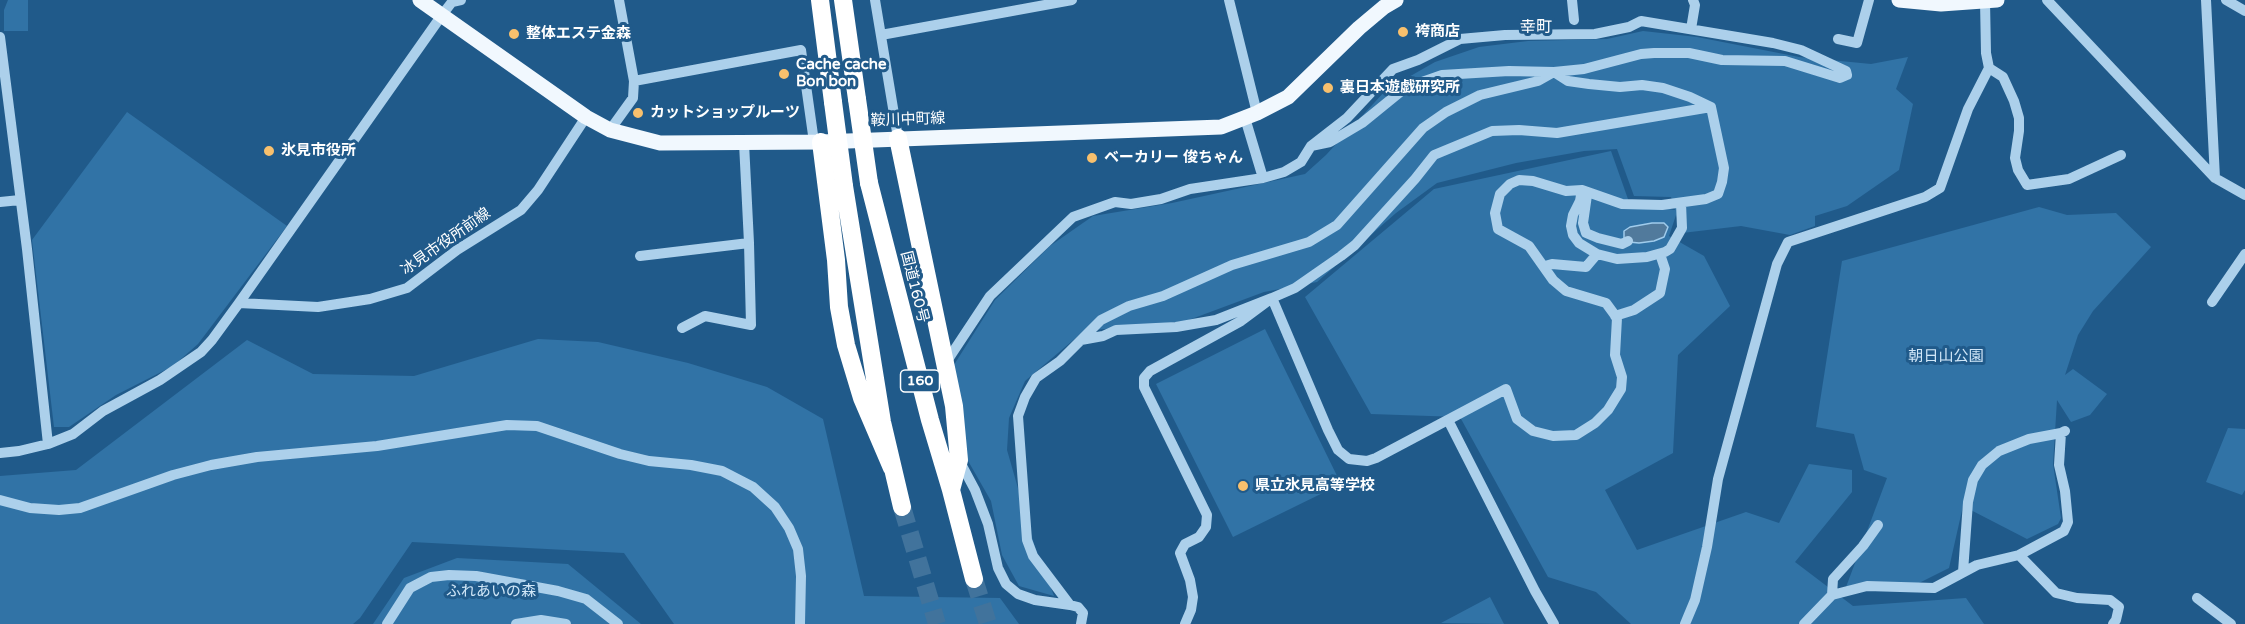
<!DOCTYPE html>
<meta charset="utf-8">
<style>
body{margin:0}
canvas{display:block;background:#205a8a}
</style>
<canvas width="2245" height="624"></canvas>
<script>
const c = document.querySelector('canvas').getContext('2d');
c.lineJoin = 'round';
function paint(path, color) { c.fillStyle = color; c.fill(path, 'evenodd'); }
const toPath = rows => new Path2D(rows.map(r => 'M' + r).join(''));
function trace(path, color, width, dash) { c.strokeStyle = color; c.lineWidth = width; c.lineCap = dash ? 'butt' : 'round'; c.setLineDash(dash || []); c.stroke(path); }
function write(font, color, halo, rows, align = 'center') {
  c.font = font + ' "Varela Round","Noto Sans JP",sans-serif'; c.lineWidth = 6; c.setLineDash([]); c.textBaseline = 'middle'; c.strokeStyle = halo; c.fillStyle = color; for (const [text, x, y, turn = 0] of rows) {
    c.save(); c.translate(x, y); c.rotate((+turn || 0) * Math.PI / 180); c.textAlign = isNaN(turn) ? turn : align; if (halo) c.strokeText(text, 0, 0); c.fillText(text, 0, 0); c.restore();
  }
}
paint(toPath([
 [8,0,28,0,28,31,4,31,4,10],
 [1643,31,1697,37,1799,57,1871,64,1908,57,1896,89,1913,104,1899,170,1847,206,1815,216,1815,226,1790,235,1741,226,1682,233,1676,215,1669,236,1704,256,1730,306,1678,355,1673,453,1605,490,1637,550,1746,512,1779,523,1809,464,1852,470,1852,492,1795,562,1853,606,1966,598,1984,624,1631,624,1596,592,1548,577,1460,417,1371,414,1305,297,1434,189,1611,151,1629,202,1675,210,1671,197,1634,196,1617,149,1584,151,1516,163,1437,183,1396,213,1317,282,1264,292,1186,321,1084,331,1025,381,1009,418,1007,450,1034,544,1054,596,1019,586,1002,555,991,501,967,459,952,368,995,300,1050,246,1093,216,1172,203,1305,174,1326,155,1386,90,1435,62,1479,47,1528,41,1607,39],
 [127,112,287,226,198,344,173,366,116,395,69,427,54,427,32,240],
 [2039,207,2067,215,2116,213,2151,247,2093,311,2078,335,2065,375,2073,369,2107,394,2090,415,2071,422,2057,400,2053,464,2061,518,2058,524,2027,539,1963,506,1949,568,1919,583,1846,587,1887,478,1864,470,1854,434,1816,427,1842,261],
 [1265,329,1341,484,1233,537,1156,384],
 [538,339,598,342,688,363,767,387,823,419,864,596,1000,598,1019,624,674,624,624,553,412,542,360,618,353,624,0,624,0,476,76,470,247,340,313,374,414,376],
 [2228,428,2245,429,2245,490,2242,495,2206,482],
 [457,558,568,564,641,624,373,624,404,578],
 [1490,597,1504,624,1441,623]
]), '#3173a6');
const water = toPath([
 [1652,223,1664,223,1668,227,1664,237,1654,241,1639,243,1629,242,1624,238,1624,231,1630,227,1652,223]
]);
paint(water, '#517a9c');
trace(water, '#a0ccec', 1.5);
trace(toPath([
 [902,507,937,624],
 [974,579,988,624]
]), '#41739c', 18, [18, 9]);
trace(toPath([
 [875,0,898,138],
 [1229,0,1257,113],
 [1572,0,1574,20],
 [2047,0,2215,178,2245,195],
 [2206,0,2215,178],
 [2226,0,2245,11],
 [1691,29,1695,5,1693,0],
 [881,35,1072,0],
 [0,37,27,249,48,444],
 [1838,39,1857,43,1869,0],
 [1989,68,2003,77,2014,101,2019,118,2019,131,2015,158,2018,170,2027,185,2069,179,2121,155],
 [634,81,801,50,814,142],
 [1245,118,1263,178,1284,172,1301,162,1311,146,1347,118,1393,69,1418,60,1460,39,1505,35,1595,34,1629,27,1641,21,1773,43,1801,50,1846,71,1847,75,1840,78,1785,61,1722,60,1689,53,1654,53,1641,54,1584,69,1554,72,1509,71,1442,75,1405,88,1362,123,1330,142,1311,146],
 [610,130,633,98,634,81,619,0],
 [1582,190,1580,201,1573,215,1571,226,1573,235,1579,243,1597,254,1617,259,1647,257,1665,252,1670,249,1682,228,1681,203],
 [1587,195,1583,223,1586,233,1598,238,1622,244,1628,241],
 [0,202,20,200],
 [640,256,749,243,744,143],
 [1545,266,1552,264,1586,267,1597,254],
 [2212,302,2245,254],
 [239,303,318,307,370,299,407,288,457,250,521,210,538,190,586,117],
 [1615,316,1634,310,1660,293,1665,269,1660,254],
 [682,328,705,316,751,325,749,243],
 [1081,340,1101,320,1129,306,1163,296,1232,265,1309,242,1337,225,1423,128,1446,112,1480,95,1538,81,1554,72,1568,81,1589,84,1620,87,1642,85,1663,88,1690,97,1711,107],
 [945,364,990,296,1073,217,1115,202,1131,204,1161,199,1190,189,1263,178],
 [1448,420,1535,591,1554,624],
 [0,453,19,451,48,444,73,434,103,411,160,380,201,352,212,340,239,303,442,15,452,2,461,0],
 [959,460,975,490,988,524,998,568,1006,584,1018,594,1035,600,1070,605,1078,607,1083,613,1081,624],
 [0,500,30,508,59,510,80,508,173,475,211,465,257,457,377,446,507,425,537,426,620,454,649,461,691,465,722,471,753,487,775,507,789,528,798,549,801,576,800,624],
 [2019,555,2064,531,2068,522,2065,491,2059,465,2061,433,2065,431],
 [1963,572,1968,502,1973,480,1982,465,1999,451,2029,439,2061,433],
 [1832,595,1833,579,1863,546,1878,525],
 [2197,598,2231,624],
 [1070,605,1033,556,1027,540,1018,416,1025,397,1036,378,1060,361,1081,340,1103,336,1116,330,1176,327,1216,320,1272,298,1328,430,1338,450,1349,459,1367,461,1376,458,1506,389,1517,419,1533,431,1553,436,1576,435,1595,423,1608,410,1621,389,1622,377,1615,355,1617,318,1606,303,1566,291,1553,280,1529,246,1498,229,1495,213,1500,194,1510,184,1519,180,1533,181,1566,191,1582,190,1622,204,1662,205,1706,199,1718,194,1722,182,1724,168,1711,107,1557,133,1519,130,1492,131,1434,155,1415,179,1355,245,1341,256,1295,288,1272,298,1241,321,1150,371,1144,378,1144,387,1207,515,1206,527,1199,537,1185,544,1180,553,1190,580,1193,597,1191,610,1185,624],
 [387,624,410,588,431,577,449,575,476,576,558,591,586,599,618,624],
 [516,624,541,620,566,624],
 [1685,624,1695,600,1707,547,1718,479,1777,264,1788,242,1925,197,1940,188,1968,109,1989,68,1986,53,1985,1],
 [1804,624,1832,595,1867,586,1934,588,1977,565,2019,555,2056,593,2077,598,2110,600,2119,607,2116,620,2113,624]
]), '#acd0eb', 10);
trace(toPath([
 [420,0,586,117,610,130,660,143,821,142,1221,127,1257,113,1288,97,1359,28,1384,7,1396,0],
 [1899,0,1941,4,1997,0]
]), '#f1f8fe', 15);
trace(toPath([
 [820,0,833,102],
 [843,0,857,99],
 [898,138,954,406,959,460,951,490],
 [821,142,836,260,839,307,846,345,862,398,892,468],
 [869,183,930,420,951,490,974,579],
 [844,186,882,422,902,507]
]), '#fff', 18);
trace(toPath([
 [857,99,869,183],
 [833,102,844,186]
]), '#fff', 18);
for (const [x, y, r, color] of [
 [1403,32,6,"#f8c06d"],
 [514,34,6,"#f8c06d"],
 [784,74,6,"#f8c06d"],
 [1328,88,6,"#f8c06d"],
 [638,113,6,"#f8c06d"],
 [269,151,6,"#f8c06d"],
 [1092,158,6,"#f8c06d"],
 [1243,486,6,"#f8c06d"]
]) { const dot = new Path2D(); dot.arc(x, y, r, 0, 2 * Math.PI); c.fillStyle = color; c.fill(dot); trace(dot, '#205a8a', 2); }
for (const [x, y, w] of [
 [920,381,39]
]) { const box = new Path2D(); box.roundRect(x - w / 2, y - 11, w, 22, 4.5); c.fillStyle = '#205a8a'; c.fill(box); trace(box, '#fff', 1.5); }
write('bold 14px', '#fff', null, [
 ["160",920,381]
]);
write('bold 15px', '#fff', '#205a8a', [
 ["袴商店",1415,32],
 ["整体エステ金森",526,34],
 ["Cache cache",796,65],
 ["Bon bon",796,82],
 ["裏日本遊戯研究所",1340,88],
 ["カットショップルーツ",650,113],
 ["氷見市役所",281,151],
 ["ベーカリー 俊ちゃん",1104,158],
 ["県立氷見高等学校",1255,486]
], 'left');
write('15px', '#fff', '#205a8a', [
 ["鞍川中町線",908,120,-2],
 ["冰見市役所前線",446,242,-35],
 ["国道160号",914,287,76]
]);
write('15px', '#d1e7f8', '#205a8a', [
 ["朝日山公園",1946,357],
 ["ふれあいの森",491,592]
]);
write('16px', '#fff', '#205a8a', [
 ["幸町",1536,28]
]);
</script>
